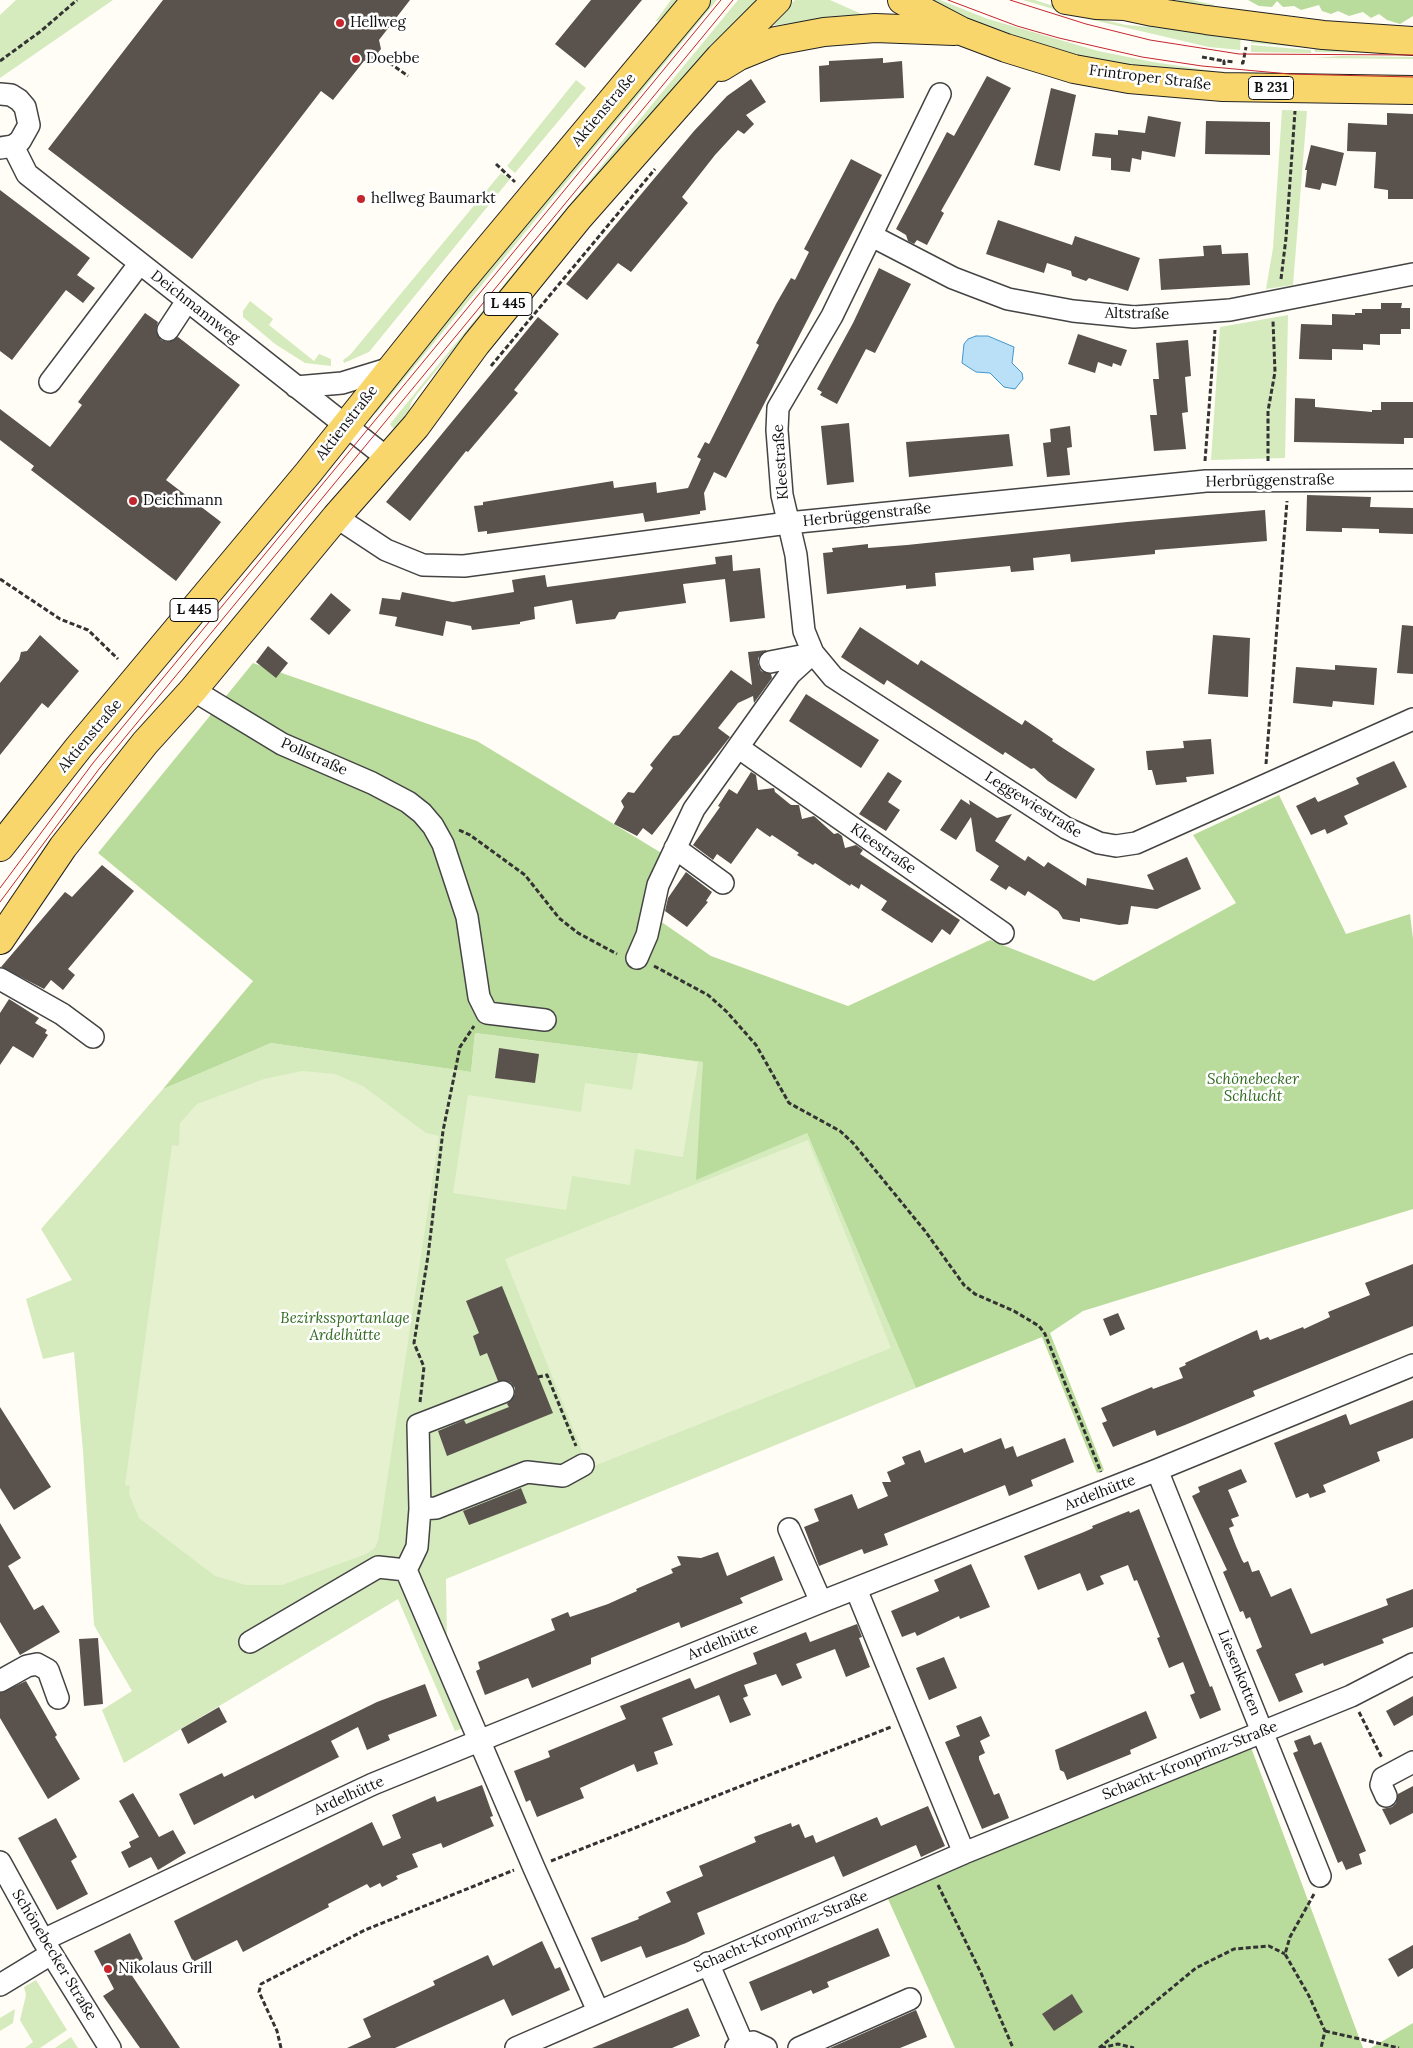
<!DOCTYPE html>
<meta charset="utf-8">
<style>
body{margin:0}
canvas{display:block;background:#fffdf5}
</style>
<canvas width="1413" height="2048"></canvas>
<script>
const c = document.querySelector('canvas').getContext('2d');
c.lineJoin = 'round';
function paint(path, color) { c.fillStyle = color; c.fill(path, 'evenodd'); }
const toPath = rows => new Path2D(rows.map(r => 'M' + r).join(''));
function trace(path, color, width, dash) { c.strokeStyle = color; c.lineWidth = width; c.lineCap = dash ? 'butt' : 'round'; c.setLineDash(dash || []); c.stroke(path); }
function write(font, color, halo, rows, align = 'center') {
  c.font = font + ' Lora,serif'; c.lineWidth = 5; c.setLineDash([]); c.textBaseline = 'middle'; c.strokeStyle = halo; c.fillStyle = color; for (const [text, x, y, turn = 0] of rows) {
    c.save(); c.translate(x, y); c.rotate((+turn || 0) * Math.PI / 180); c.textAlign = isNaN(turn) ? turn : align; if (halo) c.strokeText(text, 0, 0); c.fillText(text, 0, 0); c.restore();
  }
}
paint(toPath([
 [16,0,113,0,0,78,0,15],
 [671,0,678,0,662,19,655,22],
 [711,0,717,0,376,413,373,410],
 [738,0,761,0,683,79,615,154,417,394,412,401,407,417,396,430,392,427,390,424,424,382],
 [795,0,830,0,864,15,767,26],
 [921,0,940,0,988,19,1098,51,1153,62,1213,71,1214,77,1116,66,1021,43],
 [1023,0,1035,0,1081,15,1126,25,1241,34,1240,50,1209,47,1080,17],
 [1177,0,1192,0,1215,5,1202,9,1182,4],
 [1253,35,1383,53,1315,52,1314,48,1251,43],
 [1251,45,1311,50,1311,53,1251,52],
 [1341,56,1413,57,1413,59,1314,58],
 [576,80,586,88,515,173,507,166],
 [1282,110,1307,111,1293,285,1266,289,1273,248],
 [501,173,510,179,369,352,344,363,343,360,350,355],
 [250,301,273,319,269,325,314,361,319,354,331,359,331,366,305,363,275,344,243,317,243,311],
 [1288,315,1285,458,1211,460,1220,327],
 [475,1033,703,1062,807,1133,916,1388,446,1579,447,1640,482,1721,455,1731,398,1599,124,1763,102,1710,132,1691,94,1625,83,1451,74,1352,43,1359,26,1299,72,1280,41,1229,163,1089,271,1043,471,1072],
 [36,1980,67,2030,40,2048,25,2048,33,2042,20,2020,26,1995,24,1987],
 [15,2009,13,2023,0,2031,0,2018],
 [71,2037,78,2048,55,2048]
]), '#d5ebbd');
paint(toPath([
 [1248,0,1413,0,1413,16,1400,24,1387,20,1379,14,1371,18,1363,12,1349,16,1338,11,1331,14,1322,11,1319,5,1301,10,1294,6,1283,7,1277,1,1272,7,1259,6],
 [253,663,477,741,668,857,644,910,711,956,848,1006,990,940,1094,981,1236,903,1193,835,1279,795,1346,934,1410,914,1413,939,1413,1209,1083,1311,1050,1333,1104,1470,1097,1473,1042,1337,916,1388,807,1133,696,1180,703,1062,475,1033,471,1072,271,1043,163,1089,253,981,98,853],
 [1249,1742,1363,2048,955,2048,888,1899],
 [1413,2023,1413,2048,1371,2048]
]), '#b9dc9c');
paint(toPath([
 [638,1053,698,1062,683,1157,635,1149,630,1185,572,1176,566,1210,453,1193,468,1095,581,1112,585,1083,632,1090],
 [302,1071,335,1074,363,1086,426,1133,439,1136,378,1541,375,1548,366,1554,282,1585,246,1585,215,1576,139,1518,129,1494,130,1486,125,1485,172,1145,179,1146,180,1123,197,1104,264,1079],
 [808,1140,891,1348,589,1468,505,1259]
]), '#e6f2cf');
const water = toPath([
 [976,336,988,336,1014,347,1012,363,1022,373,1023,379,1015,389,1004,387,990,373,976,372,962,363,964,344,968,339,976,336]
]);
paint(water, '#b9e0f7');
trace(water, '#3f96cf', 1);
paint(toPath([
 [163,0,410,0,379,40,381,49,373,59,364,61,333,100,321,91,192,259,48,149],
 [591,0,642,0,585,68,555,44],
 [883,58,883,63,902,61,904,98,820,102,819,66,829,65,829,61],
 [987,76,1011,88,941,211,944,213,927,245,917,240,914,244,908,241,906,235,896,229,947,132,954,136],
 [751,79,766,102,746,115,754,124,744,134,738,130,715,155,682,197,688,203,631,272,618,263,587,300,566,284,694,131,727,96],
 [1051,88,1076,95,1060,171,1034,165],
 [1387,113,1413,114,1413,199,1388,199,1388,190,1374,188,1376,152,1347,151,1348,123,1387,125],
 [1148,116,1181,122,1175,157,1142,151,1141,160,1132,158,1130,172,1111,170,1111,158,1092,156,1095,133,1118,135,1118,130,1145,133],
 [1206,121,1270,122,1270,155,1205,154],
 [1311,145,1344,153,1336,186,1322,183,1320,190,1305,187,1307,170,1305,170],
 [851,159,882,175,726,478,714,472,704,493,706,510,700,511,700,514,645,522,643,513,487,534,487,531,478,532,474,506,483,505,483,502,613,481,614,488,656,482,657,493,688,488,701,459,697,457,705,442,709,444,759,345,756,343,776,304,791,278,795,280,809,252,804,249],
 [0,190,90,258,77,275,95,288,83,303,66,290,12,360,0,351],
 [998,220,1072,245,1075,236,1140,258,1128,291,1089,278,1086,281,1072,276,1071,271,1047,263,1044,273,986,254],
 [1221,245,1222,254,1248,253,1250,285,1161,290,1159,259,1204,256,1203,246],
 [879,268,911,284,875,353,866,349,837,404,820,395,822,392,817,389,853,323],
 [1381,303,1402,303,1401,308,1410,308,1410,329,1401,329,1401,334,1380,334,1380,345,1363,344,1363,350,1332,349,1332,360,1299,359,1301,324,1332,325,1332,314,1355,315,1355,313,1362,313,1362,309,1381,309],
 [145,313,158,322,156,330,161,340,168,342,178,337,240,385,166,480,221,522,176,581,31,470,34,466,0,440,0,409,50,447,82,405,78,402],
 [538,317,559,334,514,390,518,393,468,452,466,451,410,521,386,502],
 [1078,334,1127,350,1121,366,1113,363,1112,367,1098,362,1095,373,1068,364],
 [1188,340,1191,376,1185,377,1188,412,1182,413,1186,449,1154,451,1150,415,1157,415,1153,379,1159,379,1156,343],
 [1295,398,1315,399,1315,407,1372,412,1372,410,1381,410,1381,402,1413,402,1413,438,1404,438,1404,444,1294,442],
 [849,423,854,482,827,485,821,426],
 [1070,426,1072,447,1067,448,1070,475,1047,477,1043,443,1051,442,1050,429],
 [1009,434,1013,466,909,477,906,442],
 [1307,495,1371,497,1370,507,1413,508,1413,534,1379,533,1379,529,1342,528,1342,532,1306,531],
 [1265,510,1267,541,1155,550,1155,554,1071,562,1070,554,1033,558,1034,570,1011,572,1010,566,935,573,936,586,906,589,906,585,827,594,823,553,833,552,832,548,868,544,868,548,907,545,1127,522],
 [732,555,733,571,760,568,765,618,730,622,725,579,683,584,686,603,619,612,615,619,576,624,572,600,534,607,535,619,520,622,520,624,472,630,471,626,446,621,443,636,395,626,397,617,379,614,382,598,400,600,402,592,453,602,514,592,512,580,524,578,545,575,547,587,716,564,715,557],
 [331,593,351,610,329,635,310,619],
 [1402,625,1413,626,1413,674,1397,673],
 [860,627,918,665,921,660,1022,725,1025,720,1053,739,1052,741,1095,769,1076,799,1048,781,1034,768,1031,769,1005,752,1003,755,887,680,884,685,841,657],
 [40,635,79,671,48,708,42,703,0,755,0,683,19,660,21,652,27,651],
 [1213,635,1250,638,1248,697,1208,694],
 [268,646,288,663,276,678,256,662],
 [767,650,758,658,758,664,761,671,771,674,772,678,754,703,753,696,738,703,718,728,730,737,652,835,643,828,637,836,614,824,624,807,621,801,628,792,634,793,653,768,650,765,673,736,679,735,731,670,752,685,748,652],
 [1335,665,1377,668,1374,705,1333,701,1332,707,1293,703,1296,667,1335,670],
 [806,694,879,740,861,768,789,721],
 [1211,739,1214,774,1186,777,1187,782,1156,785,1152,770,1148,770,1146,751,1184,748,1183,741],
 [1394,761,1407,787,1344,816,1348,824,1327,834,1325,829,1311,835,1296,806,1315,797,1318,802,1359,784,1356,778],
 [751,772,756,775,758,790,774,788,775,792,791,805,799,805,802,819,814,816,834,834,838,833,842,836,845,848,856,845,863,850,860,854,960,920,950,935,942,929,932,943,881,910,887,901,861,884,859,889,851,884,850,886,815,863,813,865,797,855,799,853,772,835,770,837,757,828,731,864,717,854,713,860,693,845,720,807,718,806,729,789,737,794],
 [888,772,902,781,888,802,900,810,886,831,859,814],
 [961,799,970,805,969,800,997,818,1012,814,995,841,1025,861,1028,856,1044,867,1048,862,1086,886,1087,878,1154,890,1147,875,1187,857,1201,889,1157,909,1131,906,1128,924,1119,925,1080,918,1080,922,1063,919,1058,911,1028,891,1025,896,1009,886,1006,890,990,880,999,866,976,851,971,817,956,840,940,830],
 [102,865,134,891,68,969,75,975,63,990,51,980,44,989,1,967,65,892,72,897],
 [686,872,712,892,706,901,708,902,687,927,665,911,668,898],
 [9,999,39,1018,35,1023,47,1030,45,1033,48,1035,33,1058,13,1046,0,1065,0,1013],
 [499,1048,539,1054,535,1083,495,1078],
 [1413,1264,1413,1326,1253,1391,1255,1396,1185,1425,1157,1436,1155,1430,1113,1447,1102,1423,1107,1421,1101,1408,1152,1387,1153,1389,1183,1378,1179,1368,1186,1365,1185,1363,1257,1330,1260,1340,1268,1337,1270,1340,1303,1327,1304,1329,1330,1317,1328,1312,1370,1295,1365,1283],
 [502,1286,553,1413,447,1456,438,1431,464,1420,466,1424,509,1407,507,1404,515,1394,515,1388,510,1382,498,1381,487,1353,480,1356,473,1336,479,1333,466,1301],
 [1118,1313,1125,1329,1110,1336,1103,1319],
 [1413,1400,1413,1438,1377,1452,1380,1461,1323,1485,1326,1492,1310,1498,1308,1493,1296,1498,1274,1443,1346,1414,1350,1425],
 [0,1407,51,1487,14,1510,0,1488],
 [1001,1438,1005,1449,1013,1446,1017,1457,1065,1438,1074,1462,1031,1480,1033,1486,1009,1496,1005,1485,884,1534,888,1545,864,1554,862,1549,819,1566,804,1527,819,1521,814,1509,852,1494,858,1509,888,1496,882,1482,891,1482,887,1472,905,1464,902,1457,920,1450,925,1463,962,1448,964,1453],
 [1241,1469,1247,1482,1228,1490,1239,1516,1231,1519,1234,1526,1229,1528,1236,1546,1242,1560,1244,1563,1248,1561,1252,1572,1259,1570,1271,1597,1291,1588,1311,1634,1388,1605,1386,1599,1413,1589,1413,1627,1382,1639,1384,1643,1324,1666,1323,1663,1295,1674,1303,1692,1279,1702,1256,1650,1262,1647,1250,1617,1246,1619,1243,1611,1240,1612,1223,1572,1227,1570,1192,1496,1200,1492,1198,1487],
 [521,1488,527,1503,469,1525,463,1511],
 [1139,1509,1210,1687,1212,1686,1221,1710,1200,1719,1190,1695,1195,1693,1183,1662,1169,1668,1157,1638,1160,1637,1137,1580,1134,1581,1128,1565,1100,1576,1104,1584,1087,1591,1080,1573,1038,1590,1024,1556,1084,1532,1093,1528,1092,1526,1129,1511,1130,1513],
 [0,1523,21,1558,8,1566,34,1610,43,1605,60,1632,20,1655,0,1622],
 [718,1552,727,1576,774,1556,783,1580,740,1598,743,1603,681,1628,679,1622,591,1658,591,1664,532,1688,528,1678,485,1695,476,1671,480,1669,478,1662,555,1630,551,1619,568,1612,570,1617,608,1604,637,1591,636,1589,673,1573,671,1569,681,1565,677,1556,701,1558],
 [971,1564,990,1607,960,1619,959,1616,917,1636,915,1632,902,1637,891,1611,939,1591,934,1580],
 [857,1624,862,1637,859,1638,870,1667,846,1677,835,1649,796,1664,802,1678,782,1686,776,1674,744,1685,748,1696,743,1698,751,1715,730,1723,719,1695,662,1718,673,1745,654,1752,658,1764,637,1772,634,1764,580,1788,584,1798,537,1817,530,1800,526,1802,514,1771,550,1757,548,1751,626,1719,620,1706,690,1678,695,1689,734,1673,757,1664,753,1653,806,1632,810,1642],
 [98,1638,103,1704,84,1706,79,1639],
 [944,1657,957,1688,929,1700,916,1668],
 [26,1681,57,1735,55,1737,80,1779,48,1799,0,1718,0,1693],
 [425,1684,437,1716,388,1735,390,1740,367,1750,358,1727,331,1741,339,1757,255,1799,253,1795,194,1825,179,1794,222,1773,224,1777,377,1702],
 [1413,1696,1413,1715,1394,1726,1386,1711],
 [219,1707,227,1722,188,1744,181,1729],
 [1146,1711,1157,1738,1130,1750,1131,1754,1067,1780,1064,1772,1060,1770,1055,1750],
 [981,1716,990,1736,980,1741,985,1753,979,1756,979,1759,994,1795,999,1793,1009,1818,982,1829,945,1742,960,1736,956,1726],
 [1310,1735,1314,1745,1321,1742,1366,1851,1359,1854,1362,1864,1346,1870,1342,1861,1338,1863,1293,1753,1298,1751,1294,1741],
 [482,1785,493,1816,490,1817,494,1826,443,1848,441,1843,412,1854,418,1867,396,1876,398,1879,382,1887,380,1883,370,1888,367,1884,328,1904,329,1907,243,1952,237,1940,193,1962,174,1921,372,1822,383,1846,401,1838,392,1815,435,1796,437,1802],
 [1413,1786,1413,1813,1390,1825,1382,1809,1392,1807,1396,1803,1398,1794],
 [133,1793,159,1837,173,1830,186,1853,158,1870,151,1857,129,1868,121,1852,131,1847,129,1842,139,1837,119,1801],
 [928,1806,945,1846,921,1857,916,1845,843,1877,834,1856,697,1913,705,1934,686,1943,646,1958,641,1946,601,1962,591,1938,639,1919,638,1917,671,1902,666,1892,703,1876,699,1866,756,1842,754,1837,791,1823,792,1827,799,1824,805,1838,813,1835,816,1843,877,1817,881,1826],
 [56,1818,77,1857,71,1861,88,1894,57,1910,18,1838],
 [878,1928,890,1956,827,1982,829,1987,813,1994,811,1990,761,2011,749,1982],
 [130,1933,143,1959,127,1968,180,2048,140,2048,103,1996,114,1989,94,1951],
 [542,1941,555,1969,560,1967,570,1990,512,2016,504,1999,395,2048,347,2048,371,2037,363,2019,435,1985,433,1981,488,1955,493,1966],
 [1413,1945,1413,1968,1398,1977,1388,1959],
 [1072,1994,1083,2012,1054,2031,1042,2014],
 [688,2008,700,2036,672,2048,592,2048],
 [916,2010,927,2037,900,2048,830,2048]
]), '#5a524d');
const minor = toPath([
 [0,94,11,95,19,100,25,107,29,125,20,141,13,146,0,148],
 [940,94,832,316,778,408,777,430,782,495,796,555,804,631,813,653,833,677,1066,828,1099,843,1116,846,1136,843,1413,719],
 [13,146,27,174,387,458],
 [872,236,953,278,1008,299,1073,311,1134,317,1230,310,1413,274],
 [168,330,187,301],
 [50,382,140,263],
 [296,387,342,383,391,368],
 [336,517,386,550,423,565,464,566,788,523,1206,481,1413,480],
 [770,662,811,654],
 [193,690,282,744,372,783,408,802,422,813,433,826,443,844,467,917,479,997,487,1013,545,1020],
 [739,748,1003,933],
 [675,848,723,883],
 [637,958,647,935,658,885,694,809,790,674,813,653],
 [0,979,62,1014,93,1037],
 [1157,1470,1320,1876],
 [420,1509,436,1508,527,1472,563,1476,583,1465],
 [789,1529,821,1602],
 [406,1570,417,1547,420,1509,418,1425,503,1392],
 [856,1589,964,1853],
 [250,1642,378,1567,406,1570,534,1868,598,2011],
 [0,1681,27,1666,37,1664,48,1670,58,1698],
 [1386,1796,1381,1785,1383,1778,1413,1762],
 [0,1862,43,1940,110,2048],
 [43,1940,373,1784,821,1602,1157,1470,1413,1365],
 [708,1963,743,2044],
 [0,1985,51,1954],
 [516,2048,964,1853,1351,1696,1413,1664],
 [736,2048,753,2042,766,2048],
 [799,2048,910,1999]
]);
const major = toPath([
 [902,0,961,31,1006,48,1074,69,1129,79,1223,87,1413,90],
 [1066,0,1096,5,1125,6],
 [1110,0,1125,6,1153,12,1206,20,1323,35,1413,41],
 [721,67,739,56,776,41,824,32,875,28,954,31],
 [0,847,79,747,308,473,458,285,696,0],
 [0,940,63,847,145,743,193,690,336,517,416,426,476,344,579,217,720,57,777,0]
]);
trace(minor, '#444', 24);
trace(major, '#222', 30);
trace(toPath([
 [377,54,408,76],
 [1202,57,1224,61],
 [0,61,41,31,77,0],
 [1241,63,1243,63,1246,47],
 [1224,65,1224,61,1234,62],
 [496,164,515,182],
 [1281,279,1286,238,1295,111],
 [491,366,655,169],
 [1205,461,1215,330],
 [1268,461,1268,411,1275,372,1273,321],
 [0,579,60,619,88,630,118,659],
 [1266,764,1287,501],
 [459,830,470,835,525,875,559,918,578,933,617,954],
 [654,966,708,995,727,1012,756,1045,789,1103,840,1131,853,1143,925,1231,964,1285,975,1294,1014,1311,1039,1326,1045,1334,1101,1472],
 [538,1377,547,1375,576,1446],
 [420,1402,424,1367,414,1343,428,1256,443,1131,460,1047,474,1026],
 [1359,1712,1382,1758],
 [551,1861,891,1727],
 [938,1885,981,1973,1013,2048],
 [1314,1894,1290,1937,1285,1954,1309,1996,1325,2031,1321,2048],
 [1325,2031,1399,2048],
 [281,2048,277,2031,259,1992,261,1984,365,1930,514,1870],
 [1099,2048,1196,1968,1234,1949,1269,1946,1285,1954],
 [1101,2048,1118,2044,1134,2048]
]), '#333', 3, [5, 2.5]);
trace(minor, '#fff', 21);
trace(major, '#f9d66b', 28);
trace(toPath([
 [948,0,1017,26,1059,38,1142,57,1202,66,1289,74,1413,77],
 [1010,0,1086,24,1150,40,1239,54,1413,55],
 [0,888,93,763,721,0],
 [0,902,99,769,733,0]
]), '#c4262e', 1);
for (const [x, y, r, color] of [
 [340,23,5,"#c4262e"],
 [356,59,5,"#c4262e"],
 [361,199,5,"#c4262e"],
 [133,501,5,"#c4262e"],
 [108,1969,5,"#c4262e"]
]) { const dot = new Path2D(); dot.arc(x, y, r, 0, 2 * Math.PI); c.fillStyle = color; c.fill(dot); trace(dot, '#fff', 2); }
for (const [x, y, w] of [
 [1271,88,45],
 [508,304,48],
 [194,610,48]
]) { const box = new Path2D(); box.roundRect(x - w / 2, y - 11.5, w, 23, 4); c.fillStyle = '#fff'; c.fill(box); trace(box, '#111', 1); }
write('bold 14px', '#111', null, [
 ["B 231",1271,88],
 ["L 445",508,304],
 ["L 445",194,610]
]);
write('15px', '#111', '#fff', [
 ["Hellweg",350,23],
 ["Doebbe",366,59],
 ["hellweg Baumarkt",371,199],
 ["Deichmann",143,501],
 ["Nikolaus Grill",118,1969]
], 'left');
write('15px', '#111', '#fff', [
 ["Frintroper Straße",1150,78,7],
 ["Aktienstraße",604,110,-50],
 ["Deichmannweg",195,307,38],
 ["Altstraße",1137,314,1],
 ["Aktienstraße",347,423,-52],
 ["Kleestraße",781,462,-94],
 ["Herbrüggenstraße",1270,481,-1],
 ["Herbrüggenstraße",867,515,-6],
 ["Aktienstraße",90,736,-50],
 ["Pollstraße",314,757,24],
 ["Leggewiestraße",1033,805,32],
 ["Kleestraße",883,849,35],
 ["Ardelhütte",1100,1493,-21],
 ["Ardelhütte",723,1642,-22],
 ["Liesenkotten",1239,1673,68],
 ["Schacht-Kronprinz-Straße",1190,1761,-22],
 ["Ardelhütte",349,1796,-24],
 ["Schacht-Kronprinz-Straße",781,1932,-23],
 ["Schönebecker Straße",54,1955,59]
]);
write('italic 15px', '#2f6b1f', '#fff', [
 ["Schönebecker",1253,1080],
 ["Schlucht",1253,1097],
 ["Bezirkssportanlage",345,1319],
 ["Ardelhütte",345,1336]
]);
</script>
